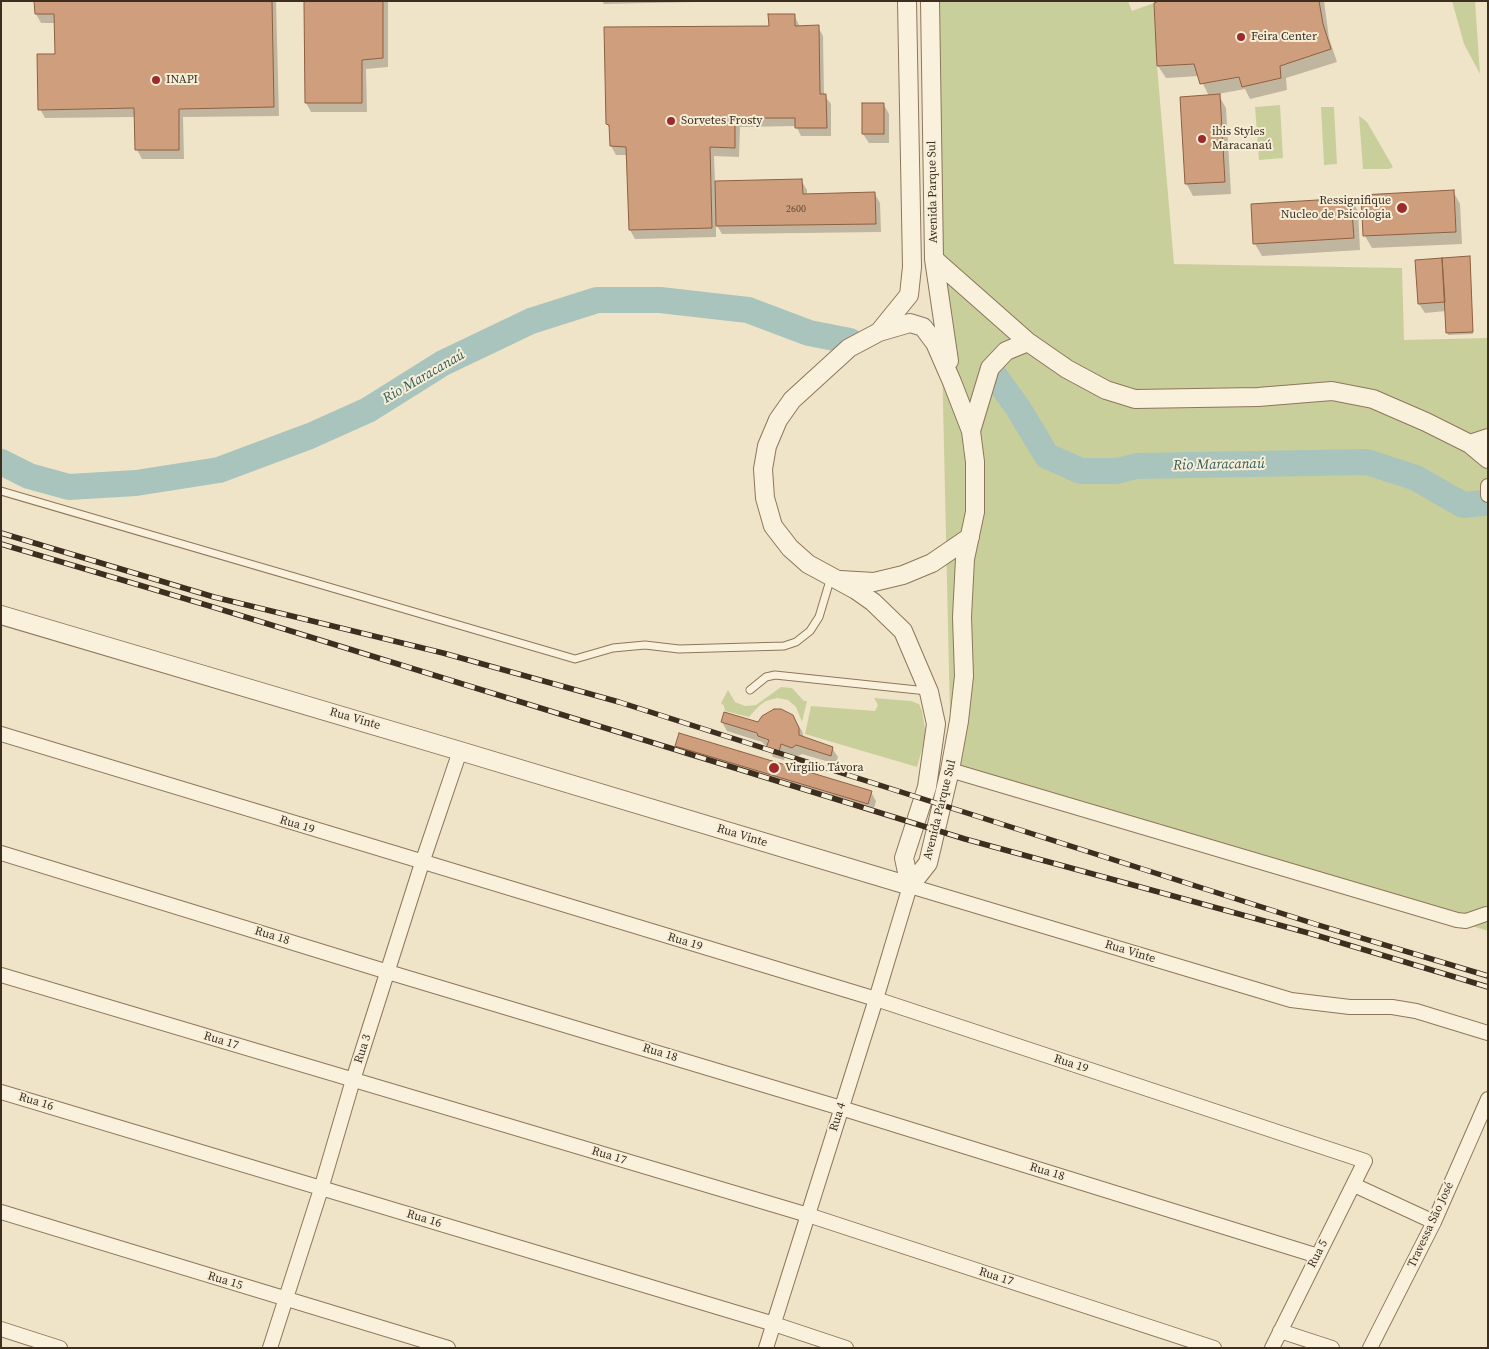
<!DOCTYPE html>
<meta charset="utf-8">
<style>
body{margin:0}
#map{position:relative;width:1489px;height:1349px;overflow:hidden;background:#f0e4c8;font-family:"Source Serif 4",serif}
canvas{display:block}
.frame{position:absolute;inset:0;border:2px solid #3d2e20;pointer-events:none}
</style>
<div id="map">
<canvas width="1489" height="1349"></canvas>
<div class="frame"></div>
</div>
<script>
const c = document.querySelector('canvas').getContext('2d');
c.lineJoin = 'round';
function paint(path, color) { c.fillStyle = color; c.fill(path, 'evenodd'); }
const toPath = rows => new Path2D(rows.map(r => 'M' + r).join(''));
function trace(path, color, width, dash) { c.strokeStyle = color; c.lineWidth = width; c.lineCap = dash ? 'butt' : 'round'; c.setLineDash(dash || []); c.stroke(path); }
function write(font, color, halo, rows, align = 'center') {
  c.font = font + ' "Source Serif 4",serif'; c.lineWidth = 4; c.setLineDash([]); c.textBaseline = 'middle'; c.strokeStyle = halo; c.fillStyle = color; for (const [text, x, y, turn = 0] of rows) {
    c.save(); c.translate(x, y); c.rotate((+turn || 0) * Math.PI / 180); c.textAlign = isNaN(turn) ? turn : align; if (halo) c.strokeText(text, 0, 0); c.fillText(text, 0, 0); c.restore();
  }
}
paint(toPath([
 [934,1,1128,1,1132,11,1154,3,1157,66,1174,264,1402,268,1404,340,1488,338,1488,931,946,766,950,716],
 [1452,1,1475,1,1480,74,1464,44],
 [1280,105,1283,158,1259,160,1255,107],
 [1321,107,1334,107,1337,164,1324,165],
 [1359,116,1367,122,1393,167,1389,169,1363,169],
 [781,687,792,688,804,701,807,701,802,722,796,707,788,700,777,698,766,701,759,706,749,717,725,711,724,706,721,703,728,690,735,702,745,706,756,705],
 [874,698,911,701,919,704,922,711,926,735,917,767,805,734,811,706,875,711,878,705]
]), '#c9cf9b');
paint(toPath([
 [36,1,276,1,279,116,183,117,184,159,142,159,137,150,136,117,45,118,40,109,56,55,55,23,41,23,36,14],
 [305,1,388,1,388,67,366,69,367,112,311,112,306,103],
 [602,1,742,1,604,4],
 [1160,1,1324,1,1329,38,1337,62,1286,78,1287,90,1250,99,1245,89,1218,94,1226,108,1231,194,1193,196,1186,183,1209,96,1199,76,1166,78,1158,66],
 [794,15,800,27,818,27,823,36,824,95,831,104,831,136,801,136,796,126,740,127,739,157,714,156,715,182,801,180,807,190,807,195,875,194,880,203,881,232,722,234,716,224,716,237,635,239,630,230,627,155,616,155,611,146,611,130,607,124,770,27],
 [884,105,889,114,889,143,869,143,863,134],
 [1453,191,1460,204,1462,244,1372,248,1365,236],
 [1351,199,1358,211,1360,250,1262,256,1255,244],
 [1469,257,1473,334,1448,335,1446,311,1425,313,1419,304],
 [725,714,759,723,792,716,802,731,804,738,832,748,838,757,836,764,802,754,798,756,786,753,784,760,773,757,768,746,765,745,762,742,727,731,722,722],
 [677,746,871,792,876,801,873,812,682,755]
]), '#0003');
trace(toPath([
 [992,372,1018,408,1047,456,1081,471,1117,471,1137,466,1367,462,1416,478,1463,505,1484,503],
 [1,462,29,476,69,487,136,483,219,470,310,436,368,410,443,363,531,321,597,300,660,300,748,310,809,333,850,341]
]), '#a9c4bc', 26);
const building = toPath([
 [34,1,272,1,274,107,179,109,179,150,135,150,134,108,38,110,37,54,55,54,54,14,35,14,34,1],
 [304,1,383,1,383,58,362,60,362,103,305,103,304,1],
 [1159,1,1319,1,1323,24,1331,49,1280,66,1281,78,1242,87,1239,77,1200,84,1194,64,1157,66,1154,3,1159,1],
 [768,14,795,14,795,26,819,25,820,94,826,94,827,128,795,128,795,118,735,118,735,148,710,147,712,228,629,230,626,147,610,146,609,125,606,124,604,27,769,26,768,14],
 [1220,94,1225,182,1185,184,1180,97,1220,94],
 [862,103,884,103,884,134,862,134,862,103],
 [802,179,803,194,875,192,876,224,716,226,715,181,802,179],
 [1454,190,1456,232,1363,236,1361,195,1454,190],
 [1351,198,1354,238,1253,244,1251,204,1351,198],
 [1470,256,1473,332,1446,333,1442,258,1470,256],
 [1442,258,1445,302,1418,304,1415,260,1442,258],
 [774,709,781,709,793,715,799,728,799,735,833,747,831,756,796,745,792,748,781,744,779,752,771,750,766,748,769,740,758,736,757,733,721,722,724,712,758,722,762,716,774,709],
 [679,733,872,791,868,804,675,746,679,733]
]);
paint(building, '#cf9f7d');
trace(building, '#8d5f41', 1);
const service = toPath([
 [1,491,575,659,613,648,645,645,679,649,784,646,796,642,810,631,819,617,831,577],
 [750,690,766,677,775,675,927,691]
]);
const minor = toPath([
 [1488,486,1488,495],
 [1,734,876,999,1365,1161,1272,1348],
 [950,770,1457,920,1466,921,1486,914],
 [1,853,388,972,841,1108,1318,1256],
 [1,975,808,1215,1214,1348],
 [1,1092,774,1324,846,1348],
 [1354,1185,1434,1222],
 [1,1212,448,1348],
 [1,1329,60,1348],
 [1280,1331,1332,1348],
 [270,1348,321,1189,353,1080,422,863,460,751],
 [766,1348,876,999,910,886,1291,1000,1350,1007,1392,1007,1416,1011,1488,1033],
 [1370,1348,1434,1222,1488,1099]
]);
const tertiary = toPath([
 [907,1,912,267,909,295,879,332,849,348,792,400,778,420,767,446,763,469,765,498,773,526,790,548,808,564,856,590,873,602,903,631,929,692,936,724,927,787,904,858,910,886],
 [930,1,934,259,949,361],
 [934,259,1028,342],
 [879,332,910,323,923,327,935,343,952,382,971,431,975,462,975,512,965,559,962,617,964,676,959,721,950,770,928,863,910,886],
 [971,431,990,368,1006,351,1028,342,1067,369,1106,390,1135,399,1258,397,1332,391,1373,399,1426,422,1470,444,1488,459],
 [1470,444,1488,438],
 [840,580,874,582,903,575,932,563,970,537],
 [1,615,460,751,910,886]
]);
trace(service, '#8d765c', 9);
trace(minor, '#8d765c', 16);
trace(tertiary, '#8d765c', 20);
trace(service, '#faf1dc', 7);
trace(minor, '#faf1dc', 14);
trace(tertiary, '#faf1dc', 18);
const rail = toPath([
 [1,533,214,597,443,653,619,702,1315,924,1488,976],
 [1,544,213,607,965,839,1312,934,1488,987]
]);
trace(rail, '#3d2e20', 5.5);
trace(rail, '#f7eed8', 4, [11]);
for (const [x, y, r, color] of [
 [1241,37,5,"#9e2a2b"],
 [156,80,5,"#9e2a2b"],
 [671,121,5,"#9e2a2b"],
 [1202,139,5,"#9e2a2b"],
 [1402,208,6,"#9e2a2b"],
 [774,768,6,"#9e2a2b"]
]) { const dot = new Path2D(); dot.arc(x, y, r, 0, 2 * Math.PI); c.fillStyle = color; c.fill(dot); trace(dot, '#f7eed8', 2); }
write('10px', '#624a37', null, [
 ["2600",796,209]
]);
write('12px', '#3d2e20', '#f7eed8', [
 ["Feira Center",1251,37],
 ["INAPI",166,80],
 ["Sorvetes Frosty",681,121],
 ["ibis Styles",1212,132],
 ["Maracanaú",1212,146],
 ["Ressignifique",1391,201,"right"],
 ["Nucleo de Psicologia",1391,215,"right"],
 ["Virgílio Távora",785,768]
], 'left');
write('12px', '#3d2e20', '#f7eed8', [
 ["Avenida Parque Sul",933,192,-91],
 ["Rua Vinte",355,719,16],
 ["Avenida Parque Sul",940,810,-76],
 ["Rua 19",297,825,17],
 ["Rua Vinte",742,836,17],
 ["Rua 18",272,936,17],
 ["Rua 19",685,942,17],
 ["Rua Vinte",1130,952,17],
 ["Rua 17",221,1041,17],
 ["Rua 3",363,1049,-72],
 ["Rua 18",660,1053,17],
 ["Rua 19",1071,1064,18],
 ["Rua 16",36,1102,17],
 ["Rua 4",838,1117,-73],
 ["Rua 17",609,1156,17],
 ["Rua 18",1047,1172,17],
 ["Rua 16",424,1219,17],
 ["Travessa São José",1431,1225,-65],
 ["Rua 5",1318,1254,-63],
 ["Rua 17",996,1277,18],
 ["Rua 15",225,1281,17]
]);
write('italic 14px', '#2f5d5a', '#f7eed8', [
 ["Rio Maracanaú",424,377,-30],
 ["Rio Maracanaú",1219,465,-1]
]);
</script>
